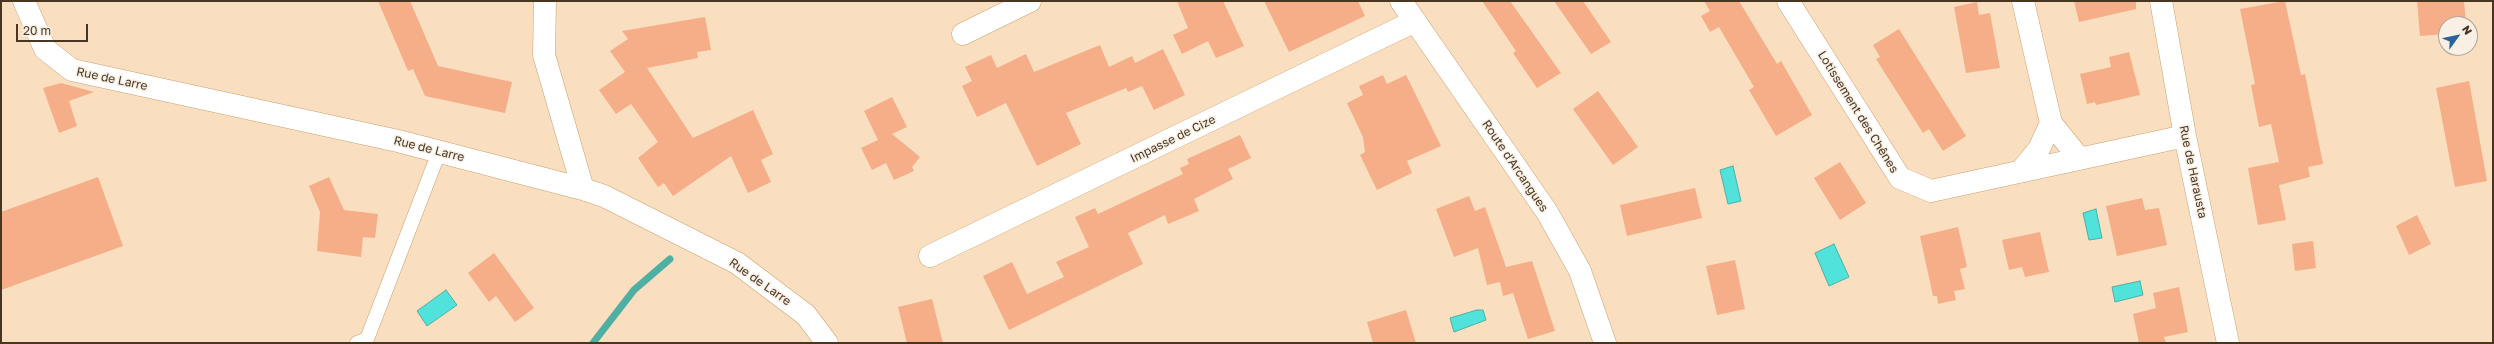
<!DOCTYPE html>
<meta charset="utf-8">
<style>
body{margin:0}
#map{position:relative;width:2494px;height:344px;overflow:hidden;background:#f9dec0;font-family:"Golos Text",sans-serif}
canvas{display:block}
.frame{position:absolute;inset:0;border:2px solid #483621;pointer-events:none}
.north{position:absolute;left:2438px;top:16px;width:40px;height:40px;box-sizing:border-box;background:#f8efe5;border:1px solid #b2a597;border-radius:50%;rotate:57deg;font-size:11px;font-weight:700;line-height:16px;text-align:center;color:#483621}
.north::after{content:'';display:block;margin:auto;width:14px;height:18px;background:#29649b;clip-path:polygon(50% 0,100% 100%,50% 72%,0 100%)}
.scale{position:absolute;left:16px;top:24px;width:72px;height:18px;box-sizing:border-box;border:2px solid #483621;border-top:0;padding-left:5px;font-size:12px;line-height:14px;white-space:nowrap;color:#483621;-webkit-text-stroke:3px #f8efe5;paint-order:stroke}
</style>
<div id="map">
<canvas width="2494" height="344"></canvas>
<div class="frame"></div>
<div class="north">N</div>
<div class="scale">20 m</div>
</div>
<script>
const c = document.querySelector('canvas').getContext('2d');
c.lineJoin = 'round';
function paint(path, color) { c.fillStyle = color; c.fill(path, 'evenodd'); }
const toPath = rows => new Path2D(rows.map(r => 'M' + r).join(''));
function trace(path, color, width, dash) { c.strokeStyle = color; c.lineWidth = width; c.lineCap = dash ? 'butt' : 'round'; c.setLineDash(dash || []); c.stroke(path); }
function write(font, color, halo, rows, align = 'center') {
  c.font = font + ' "Golos Text",sans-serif'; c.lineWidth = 3; c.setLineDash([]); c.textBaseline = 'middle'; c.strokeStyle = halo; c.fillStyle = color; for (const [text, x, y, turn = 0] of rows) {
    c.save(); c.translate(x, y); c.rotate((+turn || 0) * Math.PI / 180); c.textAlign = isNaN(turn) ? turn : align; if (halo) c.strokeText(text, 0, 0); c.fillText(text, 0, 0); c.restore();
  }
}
const water = toPath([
 [1733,166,1741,201,1728,204,1720,170,1733,166],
 [2096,209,2102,238,2089,240,2083,213,2096,209],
 [1834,244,1849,277,1829,286,1815,253,1834,244],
 [2140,281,2143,295,2115,302,2112,287,2140,281],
 [446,290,457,305,427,326,417,311,446,290],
 [1477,310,1483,310,1486,320,1454,332,1450,318,1477,310]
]);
paint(water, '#51e3db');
trace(water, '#4eafa3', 1);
trace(toPath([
 [593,343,634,290,670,259]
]), '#4eafa3', 7);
paint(toPath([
 [378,1,410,1,438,66,512,82,505,113,425,96,413,69,408,71],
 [1177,1,1223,1,1244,46,1216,58,1208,41,1182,54,1173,35,1188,28],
 [1264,1,1358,1,1365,16,1289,52],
 [1482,1,1510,1,1561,73,1537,88,1513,53,1516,51],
 [1554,1,1583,1,1611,42,1591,54],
 [1704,1,1739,1,1777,64,1781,61,1812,115,1776,136,1749,90,1754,87,1719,27,1710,32,1701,16,1710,11],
 [2074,1,2136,1,2136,9,2079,22],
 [2285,1,2301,75,2305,74,2323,164,2308,167,2310,177,2279,185,2286,220,2258,225,2248,168,2279,162,2271,124,2259,127,2251,85,2255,84,2240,9],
 [2417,1,2464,1,2466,24,2446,24,2446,34,2420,36],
 [1977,2,1979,15,1990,13,2000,68,1966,73,1954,7],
 [705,17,711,50,697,52,698,58,647,68,693,138,753,110,773,154,761,160,771,182,748,193,731,156,673,196,664,183,658,187,638,158,658,142,631,104,616,114,599,90,625,72,610,51,628,39,622,31],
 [1899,29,1966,136,1943,151,1929,129,1923,133,1876,59,1880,57,1873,45],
 [1100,45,1109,67,1132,56,1135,63,1163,49,1185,95,1154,110,1142,86,1128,92,1126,88,1066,113,1081,144,1037,166,1006,103,977,117,962,86,972,81,965,67,991,55,997,68,1026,54,1034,72],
 [2129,52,2140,95,2096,105,2095,102,2087,104,2080,74,2111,67,2109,57],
 [1383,75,1387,84,1406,75,1441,146,1407,161,1412,173,1377,190,1360,155,1365,152,1363,137,1347,103,1363,95,1359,86],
 [2469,81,2487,181,2455,187,2436,88],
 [61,83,94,92,69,101,77,126,59,133,43,88],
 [1598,91,1638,147,1613,165,1573,109],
 [892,97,907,127,892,134,920,157,912,167,914,171,894,180,886,163,872,170,861,148,878,140,864,111],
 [1240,135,1251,158,1228,169,1233,179,1194,199,1199,211,1168,224,1165,215,1128,233,1143,264,1009,330,983,276,1012,262,1027,294,1064,277,1056,262,1089,247,1075,217,1095,208,1098,214,1183,174,1180,168,1189,164,1187,159],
 [1840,162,1866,203,1840,220,1814,178],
 [98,177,123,246,1,290,1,212],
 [329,177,344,210,378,214,375,238,363,237,361,257,317,251,320,212,309,186],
 [1695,188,1702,218,1627,236,1620,205],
 [1469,196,1475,211,1485,207,1506,267,1532,261,1555,331,1528,339,1513,293,1503,296,1500,282,1487,285,1478,248,1454,257,1436,209],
 [2142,198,2145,210,2159,208,2167,245,2117,256,2106,206],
 [2417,215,2431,244,2409,255,2396,226],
 [1958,227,1967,267,1960,269,1965,289,1954,291,1956,300,1938,304,1937,296,1933,296,1920,236],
 [2040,232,2049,272,2025,277,2022,267,2009,270,2002,240],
 [2313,241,2316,268,2295,271,2292,244],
 [494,253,534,308,515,322,496,296,489,302,468,273],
 [1735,260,1745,309,1717,315,1706,266],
 [2179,287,2188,332,2164,337,2166,343,2139,343,2133,314,2156,308,2153,293],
 [932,299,943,343,907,343,898,307],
 [1406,310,1416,343,1373,343,1367,322]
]), '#f5ae87');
const service = toPath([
 [357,343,367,339,439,152]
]);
const minor = toPath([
 [24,1,45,49,72,70,398,141,583,189,604,196,737,263,806,315,827,343],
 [545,1,544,55,583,189],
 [1788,1,1900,178,1931,191,2185,136],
 [2161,1,2185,136,2228,343],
 [963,34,1030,1],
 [2051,123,2079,158],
 [2021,171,2039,149,2051,123,2023,1],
 [930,256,1415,21]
]);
const tertiary = toPath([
 [1401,1,1547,212,1580,271,1605,343]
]);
trace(service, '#cca16f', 15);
trace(minor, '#cca16f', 23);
trace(tertiary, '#cca16f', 23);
trace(service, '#fff', 14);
trace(minor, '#fff', 22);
trace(tertiary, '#fff', 22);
write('12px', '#483621', '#f8efe5', [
 ["Rue de Larre",112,79,12],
 ["Lotissement des Chênes",1858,112,58],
 ["Impasse de Cize",1173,139,-26],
 ["Rue de Larre",429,149,14],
 ["Route d'Arcangues",1515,166,56],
 ["Rue de Harausta",2193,172,78],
 ["Rue de Larre",760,282,35]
]);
</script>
